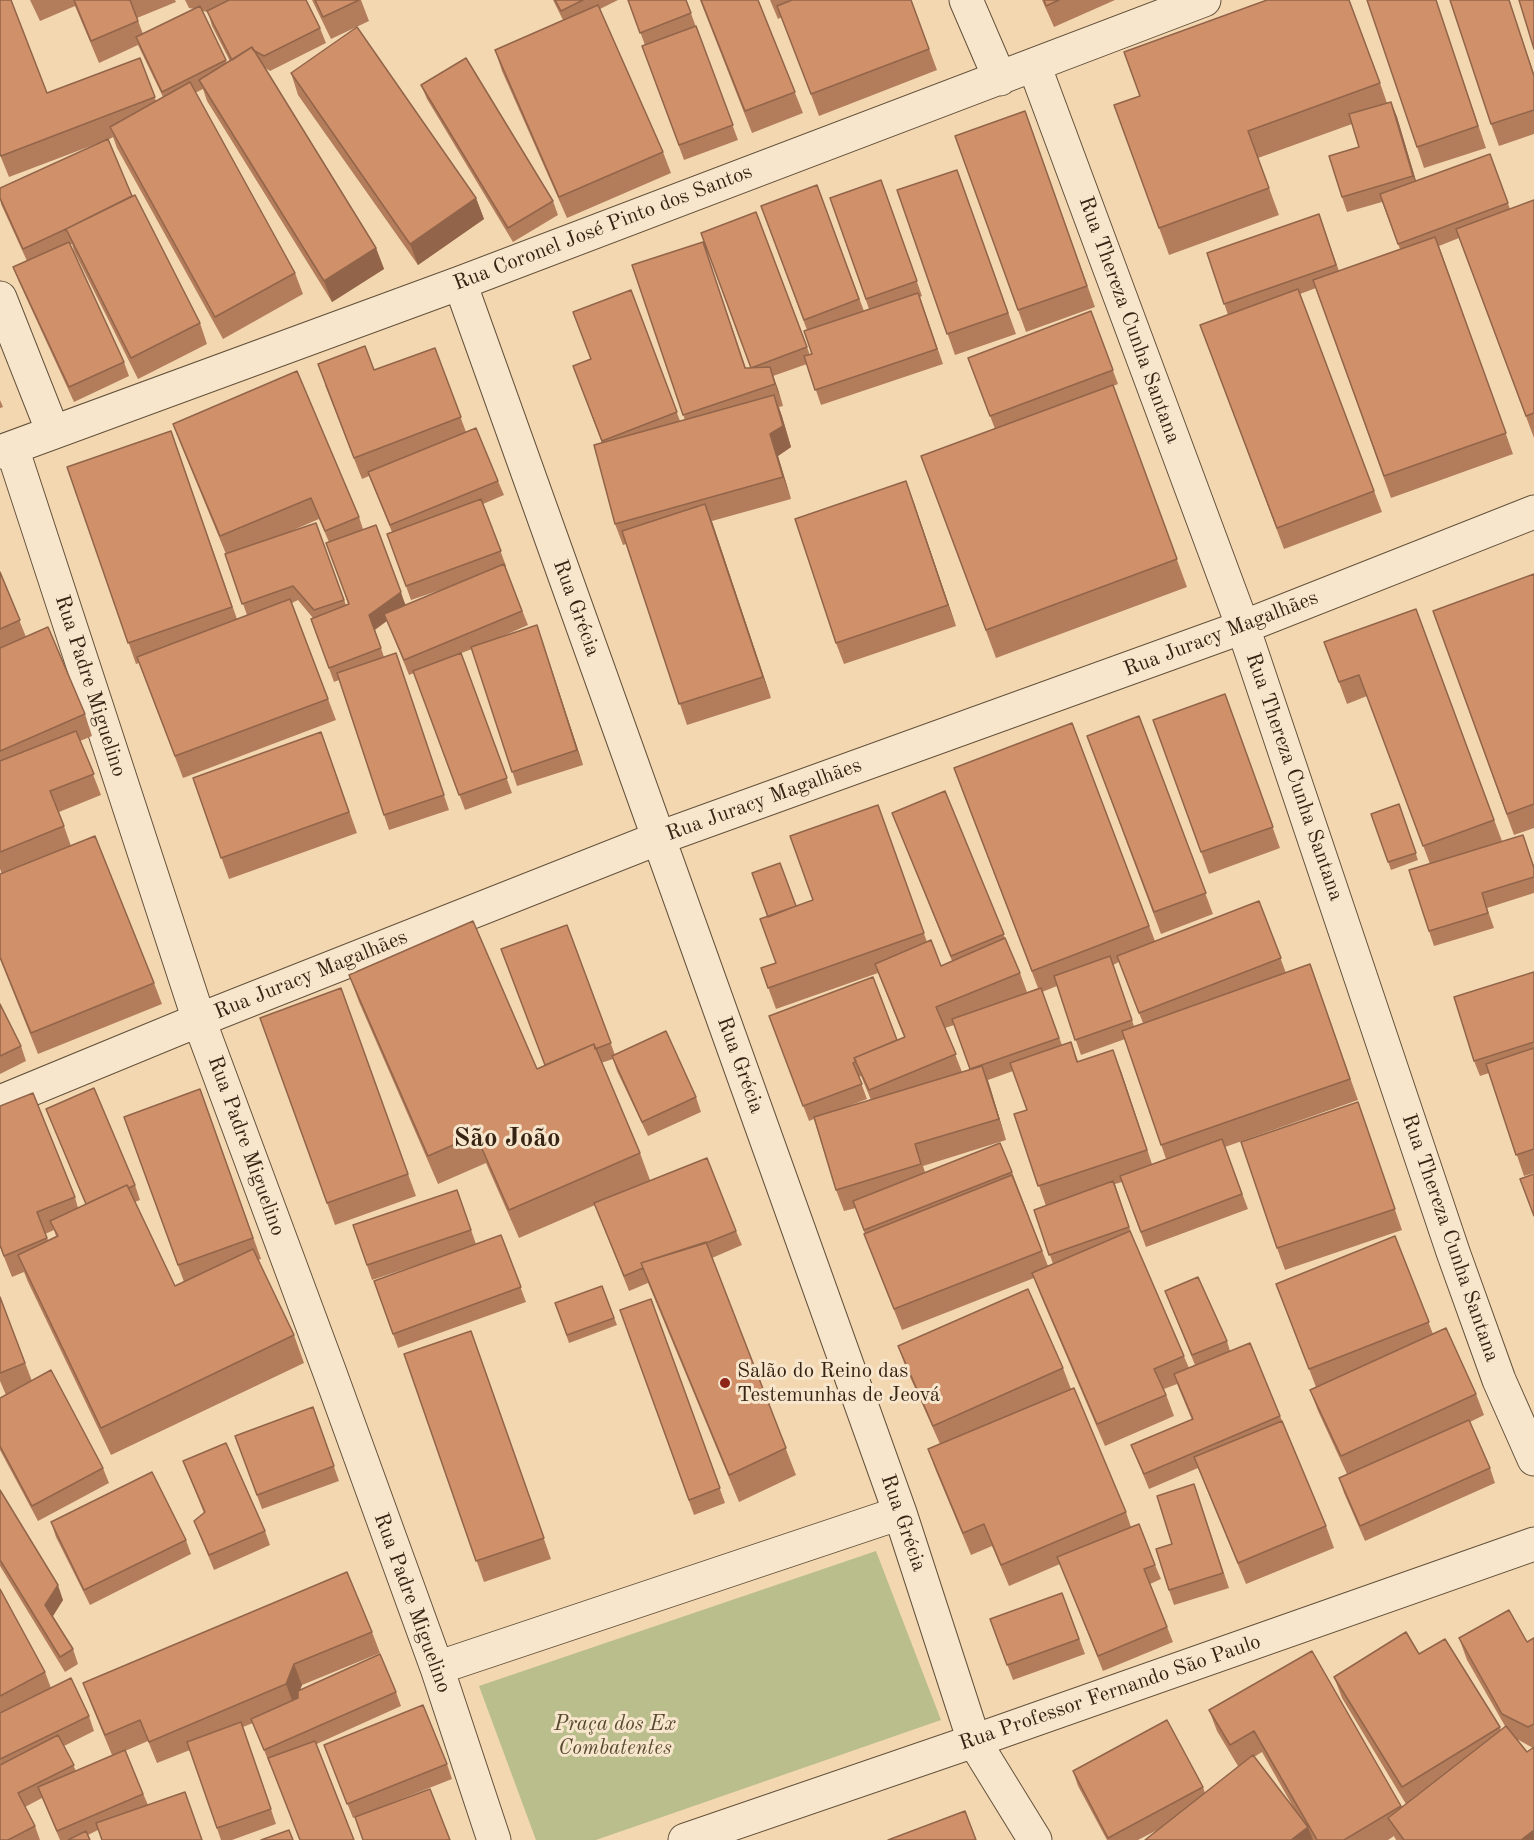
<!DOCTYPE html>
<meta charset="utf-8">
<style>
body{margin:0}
canvas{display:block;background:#f3d7b0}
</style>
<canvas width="1534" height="1840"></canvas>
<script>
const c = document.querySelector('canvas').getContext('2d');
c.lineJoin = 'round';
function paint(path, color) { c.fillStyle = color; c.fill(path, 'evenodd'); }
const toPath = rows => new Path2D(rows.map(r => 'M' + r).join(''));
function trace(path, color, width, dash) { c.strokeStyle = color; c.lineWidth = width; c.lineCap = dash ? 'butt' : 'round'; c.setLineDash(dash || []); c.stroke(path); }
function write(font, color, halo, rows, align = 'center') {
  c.font = font + ' "Old Standard TT",serif'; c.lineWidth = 6; c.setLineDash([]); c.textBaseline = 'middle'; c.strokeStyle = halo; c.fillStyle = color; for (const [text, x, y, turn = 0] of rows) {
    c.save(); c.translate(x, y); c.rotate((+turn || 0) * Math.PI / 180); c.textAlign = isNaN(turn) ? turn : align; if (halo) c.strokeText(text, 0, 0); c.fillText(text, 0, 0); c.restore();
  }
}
paint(toPath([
 [876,1551,941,1720,596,1840,536,1840,479,1686]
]), '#b9be8c');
const minor = toPath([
 [966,0,1000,79],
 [1034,65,1243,627,1453,1252,1499,1380,1534,1459],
 [460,283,900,1513,974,1741,1035,1840],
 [0,298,53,432],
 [12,448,199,1020,330,1373,437,1668,494,1840],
 [0,452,460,283,1204,0],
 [0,1102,199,1020,659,838,1243,627,1534,512],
 [437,1668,900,1513],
 [685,1840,974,1741,1534,1544]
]);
trace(minor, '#64513a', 35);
trace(minor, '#f7e5cc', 33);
paint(toPath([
 [0,0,47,93,140,58,156,101,163,97,138,45,99,63,75,6,40,21,30,0,175,0,176,2,137,18,143,34,195,9,189,8,185,0,306,0,320,28,326,43,270,71,264,67,376,248,384,269,332,302,207,101,203,89,195,93,295,273,303,294,223,339,117,148,113,137,108,140,132,196,200,323,207,344,138,379,74,251,72,244,70,245,124,362,129,376,74,402,19,282,13,267,27,261,1,204,0,198,104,141,9,177,0,155],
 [203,11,208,12,212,26,230,61,227,63],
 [312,0,361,0,369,21,331,39],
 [553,0,618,0,600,9,663,152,671,173,567,218,502,71,495,50,563,20],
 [628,0,686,0,738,140,684,160,642,46,645,45],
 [700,0,758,0,803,113,752,133],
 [770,0,911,0,937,70,819,116,782,17,778,19],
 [1042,0,1115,0,1054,27],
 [1436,0,1486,148,1424,168,1417,147],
 [1509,0,1534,74,1534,134,1499,146,1491,124],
 [291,73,476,198,484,219,418,265,298,95],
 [1380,83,1387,103,1391,102,1397,117,1416,181,1490,154,1510,209,1534,200,1534,438,1459,238,1439,246,1513,454,1391,498,1316,288,1300,294,1382,512,1284,549,1200,325,1228,315,1207,253,1319,214,1339,271,1400,249,1382,202,1347,212,1342,197,1359,147,1352,124,1258,158,1279,215,1169,255,1114,105,1140,96],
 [421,85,553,201,558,215,513,242,427,99],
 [1025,111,1095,307,1026,332,955,136],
 [957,170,1016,334,955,355,897,190],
 [881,180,922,296,920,297,943,364,821,405,807,364,773,376,783,406,779,407,791,447,778,456,791,499,712,521,771,698,687,725,626,544,623,545,615,524,602,443,573,366,591,359,631,290,680,421,685,420,632,265,710,263,746,368,751,368,756,212,810,355,812,354,807,330,761,206,817,185,864,311,869,309,830,198],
 [1091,311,1118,384,1113,386,1187,587,996,658,921,456,995,429,968,358],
 [435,348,466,432,498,481,504,495,483,504,506,566,505,567,528,625,496,639,537,625,583,765,517,786,472,649,459,654,461,653,512,793,465,810,414,673,409,675,387,621,375,630,384,657,396,653,449,810,389,830,339,680,334,682,311,619,313,618,298,600,292,603,336,720,183,778,139,663,136,664,67,467,171,431,237,619,247,615,225,554,226,554,181,445,173,424,359,517,363,529,406,605,452,586,411,600,387,534,392,532,369,476,362,479,325,385,374,370],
 [319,519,329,542,348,604,346,605,316,523,291,531],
 [0,400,3,407,0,408],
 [914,503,956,626,844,664,836,643],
 [0,572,26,637,85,714,92,736,80,741,101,795,59,812,71,846,154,983,162,1004,38,1054,0,959,0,874,2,874,0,869],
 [1534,574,1534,828,1514,835,1433,611],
 [1416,609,1502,841,1494,844,1523,835,1534,866,1534,893,1487,908,1494,928,1434,946,1429,931,1430,864,1367,696,1347,704,1324,642],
 [1225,694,1280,848,1209,874,1153,720],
 [1139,716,1213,914,1161,934,1087,736],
 [1072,723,1155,941,1259,901,1286,973,1310,964,1358,1100,1225,1147,1248,1209,1146,1247,1122,1182,1115,1184,1133,1238,1189,1368,1195,1365,1165,1291,1227,1341,1230,1351,1280,1416,1326,1526,1334,1548,1246,1584,1198,1468,1149,1489,1131,1445,1192,1420,1177,1384,1164,1389,1174,1416,1105,1446,1040,1294,1034,1278,902,1330,872,1255,856,1208,844,1211,836,1190,814,1119,809,1121,769,1016,897,1040,904,1037,878,973,776,1009,761,968,776,963,768,917,813,900,878,805,927,942,941,966,952,961,892,813,945,791,1005,938,1020,973,1027,992,1038,988,962,790],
 [1119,962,1143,1023,1134,1026,1113,965],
 [1057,986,1081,1055,1125,1039,1166,1159,1152,1164,1121,1071,1078,1061,1071,1042,1062,1045,1042,992],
 [954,1025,970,1069,962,1072,945,1028],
 [1013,1071,1027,1110,1014,1114,1046,1206,1034,1210,1053,1264,1048,1266,1012,1172,925,1172,923,1166,1006,1140,988,1080],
 [861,1076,871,1100,841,1109,867,1099,859,1077],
 [321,732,357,833,229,879,193,778],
 [1399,804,1418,860,1391,870,1371,814],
 [567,925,615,1055,696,1097,701,1112,648,1136,617,1071,613,1059,601,1063,640,1153,650,1180,736,1231,742,1245,712,1258,796,1475,739,1502,648,1283,629,1291,595,1205,519,1238,486,1163,438,1184,359,1002,349,975,537,1069,545,1065],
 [1534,972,1534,1173,1524,1176,1489,1073,1480,1076,1474,1061],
 [341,988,416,1196,335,1225,260,1018],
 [0,1004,21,1046,26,1061,0,1074],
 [200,1089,261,1259,258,1260,294,1335,304,1363,111,1455,28,1282,24,1272,12,1277,0,1247,0,1106,75,1197,78,1208,86,1205,46,1109,135,1185,140,1200,135,1202,175,1286,184,1282,124,1117],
 [54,1230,56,1236,48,1240,45,1234],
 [1358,1102,1402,1230,1285,1270,1277,1248],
 [457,1190,476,1244,501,1235,526,1302,398,1348,374,1281,441,1257,372,1280,353,1225],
 [1395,1236,1433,1334,1476,1394,1484,1415,1470,1422,1490,1468,1495,1483,1365,1541,1344,1493,1339,1478,1347,1474,1318,1411,1310,1390,1316,1387,1276,1284],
 [602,1286,617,1325,569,1343,555,1303],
 [0,1297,32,1381,103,1468,109,1483,38,1521,0,1450,0,1398,6,1395,0,1381],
 [651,1299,725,1503,694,1515,620,1310],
 [471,1331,551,1559,484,1582,404,1354],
 [898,1346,1063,1368,1071,1389,1126,1512,1131,1527,1155,1565,1161,1579,1150,1584,1173,1642,1103,1671,1060,1564,1009,1586,992,1546,971,1555,936,1471,928,1449,940,1444,906,1368],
 [313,1407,339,1481,262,1509,235,1436],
 [183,1461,265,1531,270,1545,214,1570,194,1521,204,1513],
 [1194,1484,1229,1588,1174,1605,1169,1590,1172,1544],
 [0,1490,63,1600,53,1616,73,1649,78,1664,65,1672,0,1566],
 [51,1522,186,1540,191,1554,90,1605,56,1537],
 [0,1589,45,1672,51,1688,89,1716,94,1731,64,1746,76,1771,112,1755,91,1704,83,1683,372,1632,380,1653,302,1685,300,1689,396,1692,401,1706,270,1765,253,1723,243,1727,276,1824,232,1840,221,1840,190,1750,157,1763,148,1741,125,1751,148,1805,88,1835,90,1840,60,1840,42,1798,25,1807,35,1826,40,1840,0,1840],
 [1062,1593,1085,1654,1013,1680,990,1619],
 [1459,1638,1527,1642,1534,1638,1534,1840,1396,1840,1394,1836,1388,1840,1145,1840,1161,1828,1138,1840,1107,1840,1078,1786,1073,1771,1203,1787,1205,1793,1241,1764,1238,1766,1217,1731,1209,1710,1312,1651,1402,1808,1406,1804,1342,1698,1334,1677,1419,1654,1500,1727,1501,1730,1505,1726,1467,1660],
 [1517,1739,1533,1748,1527,1752],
 [1262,1752,1296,1812,1254,1757],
 [324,1745,447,1764,452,1779,353,1818]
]), '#b37c5b');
paint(toPath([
 [1391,102,1397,117,1419,191,1413,176],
 [476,198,484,219,418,265,410,244],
 [376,248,384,269,332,302,324,281],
 [770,367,778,389,783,406,775,384],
 [774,395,782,416,791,447,778,456,791,499,783,477,770,434],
 [906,481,914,503,956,626,948,605],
 [705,504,713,525,771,698,763,677],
 [401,592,406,607,374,630,369,615],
 [537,625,542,640,583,765,577,750],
 [1113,1050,1121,1071,1154,1171,1147,1150],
 [982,1066,990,1087,1006,1140,999,1119],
 [58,1585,63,1600,51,1619,45,1605],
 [294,1664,302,1685,294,1706,286,1684],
 [1308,1827,1313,1840,1291,1840],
 [1534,1830,1534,1840,1521,1840]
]), '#92654a');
const building = toPath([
 [0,0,11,0,47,93,140,58,155,97,1,156,0,153,0,0],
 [74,0,130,0,138,21,91,41,74,0],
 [229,0,306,0,320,28,264,56,253,50,252,47,232,60,207,11,229,0],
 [315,0,359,0,323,17,315,0],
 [555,0,583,0,561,11,555,0],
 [628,0,686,0,691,13,640,33,628,0],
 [701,0,758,0,795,92,745,111,701,0],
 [792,0,911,0,929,49,811,94,777,6,792,0],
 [1044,0,1059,0,1046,6,1044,0],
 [1267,0,1349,0,1380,83,1248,131,1269,188,1159,228,1114,105,1140,96,1124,52,1267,0],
 [1367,0,1436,0,1478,126,1417,147,1367,0],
 [1450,0,1509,0,1534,76,1534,110,1491,124,1450,0],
 [1519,0,1534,0,1534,49,1519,0],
 [598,5,663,152,559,197,495,50,598,5],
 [200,6,226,60,162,92,136,37,200,6],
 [696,26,733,125,679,145,642,46,696,26],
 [357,27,476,198,410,244,291,73,357,27],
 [252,47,376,248,324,281,199,80,252,47],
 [466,58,553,201,508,228,421,85,466,58],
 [190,82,295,273,215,317,110,127,190,82],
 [1391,102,1413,176,1342,197,1329,156,1359,147,1349,114,1391,102],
 [1025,111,1087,286,1018,310,955,136,1025,111],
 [108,139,132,196,66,229,23,249,0,198,0,188,108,139],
 [1490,154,1508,203,1398,244,1380,194,1490,154],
 [957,170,1008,313,947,334,897,190,957,170],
 [881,180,917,281,866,299,830,198,881,180],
 [817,185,859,299,804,320,761,206,817,185],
 [135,195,200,323,131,358,66,229,135,195],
 [1534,200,1534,413,1526,416,1456,229,1534,200],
 [756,212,807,347,751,368,701,233,756,212],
 [1319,214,1336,265,1224,304,1207,253,1319,214],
 [1435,237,1506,433,1384,476,1313,280,1435,237],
 [69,242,124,362,69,387,13,267,69,242],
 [703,242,745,368,770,367,775,384,683,415,632,265,703,242],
 [1298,289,1374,491,1277,528,1200,325,1298,289],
 [631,290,677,412,602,441,573,366,591,359,573,312,631,290],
 [918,293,937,349,815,390,804,356,812,354,804,331,918,293],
 [1091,311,1113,370,990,416,968,358,1091,311],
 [365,346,374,370,435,348,461,417,354,458,318,364,365,346],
 [297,371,359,517,325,531,311,498,220,536,173,424,297,371],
 [1113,385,1177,559,986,630,921,456,1113,385],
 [774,395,783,426,770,434,783,477,615,524,594,445,774,395],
 [476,428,498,481,390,525,368,472,476,428],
 [171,431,232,607,128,643,67,467,171,431],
 [906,481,948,605,836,643,795,519,906,481],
 [481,499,501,551,406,586,387,534,481,499],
 [705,504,763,677,679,704,622,531,705,504],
 [316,523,344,600,314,610,293,586,242,604,225,554,316,523],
 [376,525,401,592,369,615,381,648,329,668,311,619,349,604,326,543,376,525],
 [504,564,522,611,404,660,384,614,504,564],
 [0,572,20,620,0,629,0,572],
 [1534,574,1534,804,1507,814,1433,611,1534,574],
 [290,599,328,699,175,756,137,657,290,599],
 [1416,609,1494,820,1423,846,1359,675,1339,682,1324,642,1416,609],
 [537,625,577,750,512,772,471,647,537,625],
 [48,627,85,714,0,751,0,648,48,627],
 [396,653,444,795,384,815,337,673,396,653],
 [461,653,507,778,459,795,413,671,461,653],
 [1225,694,1273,827,1201,852,1153,720,1225,694],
 [1139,716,1206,893,1154,912,1087,736,1139,716],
 [1072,723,1149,926,1032,971,954,768,1072,723],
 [76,731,94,774,50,791,64,826,0,852,0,761,76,731],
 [321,732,349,812,221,858,193,778,321,732],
 [945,791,1004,934,951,956,892,813,945,791],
 [1399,804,1416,853,1388,862,1371,814,1399,804],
 [878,805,924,933,768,988,761,968,776,963,760,919,813,900,790,836,878,805],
 [1523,835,1534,868,1534,877,1482,893,1488,913,1429,931,1409,870,1523,835],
 [95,836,154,983,31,1033,0,957,0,874,95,836],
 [780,863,796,906,768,917,752,873,780,863],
 [1259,901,1281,958,1139,1013,1117,956,1259,901],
 [473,921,537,1069,594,1044,640,1153,509,1210,476,1135,428,1156,349,975,473,921],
 [567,925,611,1043,595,1049,594,1044,545,1065,501,949,567,925],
 [1005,938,1020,973,936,1007,956,1054,869,1090,854,1058,905,1037,875,964,931,940,941,966,1005,938],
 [1110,956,1132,1020,1075,1040,1054,976,1110,956],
 [1310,964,1350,1079,1161,1145,1122,1031,1310,964],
 [1534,972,1534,1042,1474,1061,1454,997,1534,972],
 [873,977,897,1040,854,1058,856,1061,853,1063,862,1084,803,1106,769,1016,873,977],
 [341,988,408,1174,327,1203,260,1018,341,988],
 [1041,988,1059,1038,970,1069,952,1019,1041,988],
 [0,1004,21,1046,0,1056,0,1004],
 [666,1031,696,1097,642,1122,612,1056,666,1031],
 [1071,1042,1077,1062,1113,1050,1147,1150,1038,1186,1014,1114,1027,1110,1010,1063,1071,1042],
 [1534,1048,1534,1149,1516,1155,1486,1064,1534,1048],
 [982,1066,999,1119,915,1144,921,1164,836,1190,814,1117,982,1066],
 [94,1088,135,1185,129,1188,127,1185,86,1204,46,1109,94,1088],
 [200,1089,253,1238,178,1265,124,1117,200,1089],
 [33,1093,75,1197,37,1212,47,1238,4,1256,0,1245,0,1106,33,1093],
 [1358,1102,1395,1209,1277,1248,1241,1142,1358,1102],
 [1222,1139,1242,1194,1141,1232,1120,1176,1222,1139],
 [1000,1143,1012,1172,864,1230,853,1201,1000,1143],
 [707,1158,736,1231,706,1243,641,1263,643,1268,624,1276,594,1203,707,1158],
 [1534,1174,1534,1216,1520,1179,1534,1174],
 [1012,1175,1042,1251,894,1309,864,1234,1012,1175],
 [1113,1181,1129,1227,1049,1255,1034,1210,1113,1181],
 [127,1185,175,1286,253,1249,294,1335,101,1428,18,1255,58,1236,50,1221,127,1185],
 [457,1190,471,1230,367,1265,353,1225,457,1190],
 [1130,1231,1184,1356,1154,1369,1166,1395,1097,1424,1032,1273,1130,1231],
 [501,1235,521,1287,393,1334,374,1281,501,1235],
 [1395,1236,1429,1322,1309,1369,1276,1284,1395,1236],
 [706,1242,786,1448,729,1475,641,1263,706,1242],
 [1198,1277,1227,1341,1192,1355,1165,1291,1198,1277],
 [602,1286,614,1318,567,1335,555,1303,602,1286],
 [1028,1289,1063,1368,933,1426,898,1346,1028,1289],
 [0,1297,25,1363,0,1373,0,1297],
 [651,1299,720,1488,689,1500,620,1310,651,1299],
 [1446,1328,1476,1394,1341,1456,1310,1390,1446,1328],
 [471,1331,544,1538,476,1561,404,1354,471,1331],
 [1250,1343,1280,1416,1144,1474,1131,1445,1193,1419,1174,1374,1250,1343],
 [51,1370,103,1468,32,1506,0,1446,0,1398,51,1370],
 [1074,1388,1126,1512,1001,1565,984,1524,963,1533,928,1449,1074,1388],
 [313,1407,334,1466,257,1495,235,1436,313,1407],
 [1469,1420,1490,1468,1360,1526,1339,1478,1469,1420],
 [1282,1421,1326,1526,1238,1563,1194,1457,1282,1421],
 [226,1443,265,1531,209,1555,194,1521,205,1512,183,1461,226,1443],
 [152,1472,186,1540,84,1590,51,1522,152,1472],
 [1194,1484,1223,1573,1169,1590,1156,1549,1172,1544,1157,1496,1194,1484],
 [0,1490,58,1585,45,1605,73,1649,60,1657,0,1560,0,1490],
 [1139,1524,1155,1565,1144,1569,1167,1627,1098,1656,1057,1557,1139,1524],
 [347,1572,372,1632,294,1664,286,1684,149,1742,140,1720,105,1735,83,1683,347,1572],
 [0,1589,45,1672,0,1696,0,1589],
 [1062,1593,1079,1639,1007,1665,990,1619,1062,1593],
 [1509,1610,1527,1642,1534,1638,1534,1724,1528,1727,1502,1714,1459,1638,1509,1610],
 [1406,1632,1419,1654,1445,1639,1500,1727,1402,1787,1334,1677,1406,1632],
 [1312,1651,1401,1806,1344,1840,1317,1840,1254,1731,1230,1745,1209,1710,1312,1651],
 [380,1654,396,1692,264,1750,251,1719,298,1698,298,1691,380,1654],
 [71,1678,89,1716,0,1759,0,1713,71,1678],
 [423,1705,447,1764,347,1804,324,1745,423,1705],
 [1167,1720,1203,1787,1108,1838,1073,1771,1167,1720],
 [241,1722,271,1809,217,1828,187,1742,241,1722],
 [1506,1726,1527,1752,1534,1747,1534,1830,1521,1840,1404,1840,1388,1818,1506,1726],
 [58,1735,74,1765,18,1793,35,1826,8,1840,0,1840,0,1765,58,1735],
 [315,1741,354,1840,300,1840,268,1758,315,1741],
 [125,1750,143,1794,57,1831,38,1787,125,1750],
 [1253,1755,1308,1827,1291,1840,1145,1840,1253,1755],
 [430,1789,450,1840,363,1840,355,1817,430,1789],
 [185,1792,202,1840,102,1840,96,1823,185,1792],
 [965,1811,976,1840,888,1840,965,1811],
 [289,1830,293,1840,261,1840,289,1830],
 [86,1831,90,1840,68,1840,86,1831]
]);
paint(building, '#d0906a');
trace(building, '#92654a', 1.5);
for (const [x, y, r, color] of [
 [725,1383,6,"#8f2418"]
]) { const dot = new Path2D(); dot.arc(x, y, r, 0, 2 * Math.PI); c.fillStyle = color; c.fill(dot); trace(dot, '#f7e5cc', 2); }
write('21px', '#352413', '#f7e5cc', [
 ["Rua Coronel José Pinto dos Santos",603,228,-21],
 ["Rua Thereza Cunha Santana",1129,320,70],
 ["Rua Grécia",576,608,70],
 ["Rua Juracy Magalhães",1221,634,-21],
 ["Rua Padre Miguelino",90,686,72],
 ["Rua Thereza Cunha Santana",1294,777,71],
 ["Rua Juracy Magalhães",764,800,-20],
 ["Rua Juracy Magalhães",311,975,-22],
 ["Rua Grécia",740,1065,70],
 ["Rua Padre Miguelino",246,1146,70],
 ["Rua Thereza Cunha Santana",1450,1238,71],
 ["Rua Grécia",903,1523,71],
 ["Rua Padre Miguelino",412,1603,70],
 ["Rua Professor Fernando São Paulo",1110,1693,-19]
]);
write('21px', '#352413', '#f7e5cc', [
 ["Salão do Reino das",737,1371],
 ["Testemunhas de Jeová",737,1395]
], 'left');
write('italic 21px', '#564a31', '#f7e5cc', [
 ["Praça dos Ex",615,1724],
 ["Combatentes",615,1748]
]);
write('bold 27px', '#352413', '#f7e5cc', [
 ["São João",507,1139]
]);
</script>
